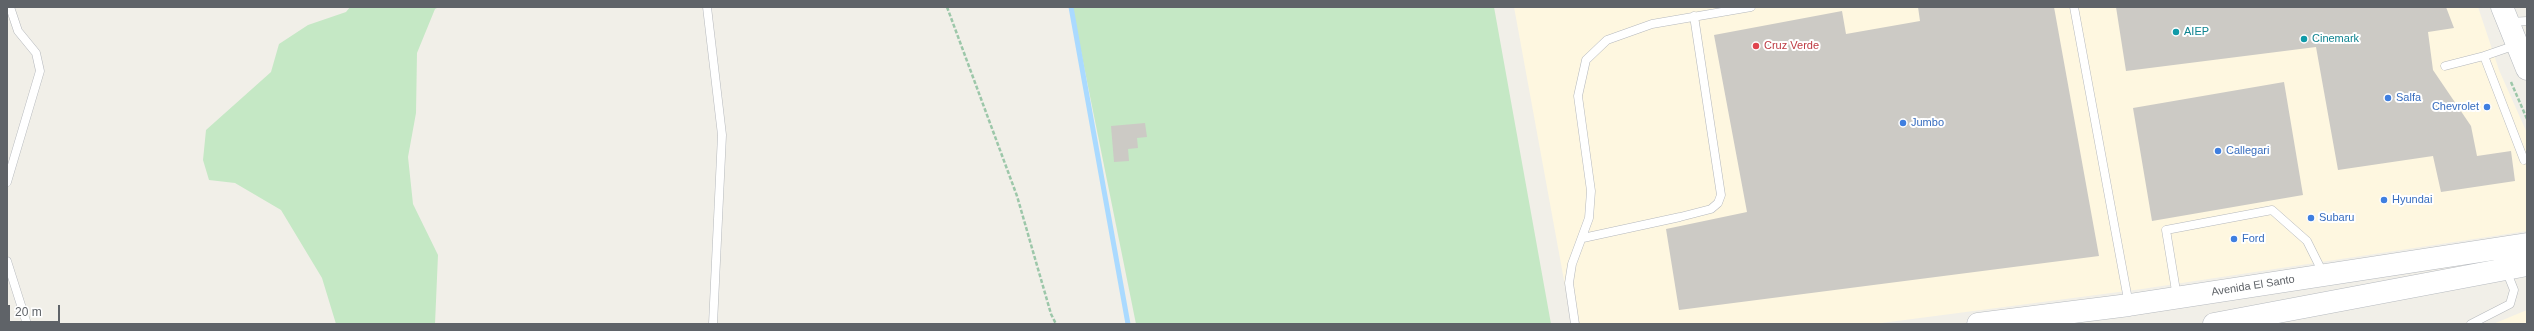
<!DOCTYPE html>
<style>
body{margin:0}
#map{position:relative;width:2534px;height:331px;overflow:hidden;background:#f1efe8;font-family:Arial,sans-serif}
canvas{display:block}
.frame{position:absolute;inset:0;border:8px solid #5f6368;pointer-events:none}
.scale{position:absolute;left:8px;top:305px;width:52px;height:18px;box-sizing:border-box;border:2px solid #5f6368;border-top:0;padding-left:5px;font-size:12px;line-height:14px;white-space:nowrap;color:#5f6368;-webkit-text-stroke:3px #fff;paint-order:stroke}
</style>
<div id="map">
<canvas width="2534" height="331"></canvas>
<div class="frame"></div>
<div class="scale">20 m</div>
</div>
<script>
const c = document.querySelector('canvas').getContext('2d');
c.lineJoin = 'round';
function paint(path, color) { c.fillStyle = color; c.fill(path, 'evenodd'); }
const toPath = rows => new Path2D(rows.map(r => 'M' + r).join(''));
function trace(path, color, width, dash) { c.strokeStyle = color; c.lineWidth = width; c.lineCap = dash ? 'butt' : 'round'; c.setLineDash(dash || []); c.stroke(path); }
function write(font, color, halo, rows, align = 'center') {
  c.font = font + ' Arial,sans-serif'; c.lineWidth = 4; c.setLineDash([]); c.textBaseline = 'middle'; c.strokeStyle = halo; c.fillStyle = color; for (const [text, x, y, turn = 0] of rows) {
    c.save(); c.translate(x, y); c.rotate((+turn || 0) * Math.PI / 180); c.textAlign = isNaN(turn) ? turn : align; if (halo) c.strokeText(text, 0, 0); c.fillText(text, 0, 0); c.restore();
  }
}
paint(toPath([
 [1514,7,2478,7,2499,70,2527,133,2527,231,2142,289,1874,324,1572,324],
 [2527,310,2527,324,2493,324]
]), '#fef7e0');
paint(toPath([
 [350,7,439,7,435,9,417,53,416,113,408,157,413,204,438,255,435,324,336,324,322,278,281,210,235,183,209,180,203,160,206,130,271,72,279,44,308,25,346,12],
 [1072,7,1494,7,1551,324,1136,324]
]), '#c5e8c5');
trace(toPath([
 [1071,7,1128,324]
]), '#aadaff', 5);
paint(toPath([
 [1918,7,2054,7,2099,256,1679,310,1666,229,1747,212,1714,35,1842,11,1846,34,1920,21],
 [2116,7,2446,7,2454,28,2428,32,2433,70,2471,126,2477,156,2511,151,2515,181,2441,192,2433,156,2338,170,2316,47,2126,71],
 [2284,82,2303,195,2152,221,2133,108],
 [1145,123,1147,137,1137,138,1138,148,1128,149,1129,161,1114,162,1111,126]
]), '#cccac5');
const service = toPath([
 [707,7,722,135,713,324],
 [2074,7,2129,305],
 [2510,22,2527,21],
 [2484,56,2516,45],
 [2445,66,2484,56,2524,160],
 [7,182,40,71,36,53,18,31,10,7],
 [1583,238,1680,217,1711,209,1718,203,1721,195,1694,16],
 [7,261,27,324],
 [2177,297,2166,230,2272,210,2307,241,2323,273],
 [1575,324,1569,283,1572,264,1589,218,1591,191,1578,96,1586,60,1607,40,1652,24,1751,7],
 [2471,324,2510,304,2514,290,2506,270]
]);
const secondary = toPath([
 [2502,7,2527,69],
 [1978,324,2129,305,2527,244],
 [2214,324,2527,265]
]);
trace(service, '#b5b8bc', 9);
trace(secondary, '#b6babf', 23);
trace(toPath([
 [947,7,1017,196,1051,314,1056,324],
 [2511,82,2527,119]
]), '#9cc7a9', 2.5, [4, 2]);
trace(service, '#fff', 8);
trace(secondary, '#fff', 22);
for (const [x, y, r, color] of [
 [2176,32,4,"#0f9aa8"],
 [2304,39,4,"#0f9aa8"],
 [1756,46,4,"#e0444e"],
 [2388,98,4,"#3f7fe0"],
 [2487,107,4,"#3f7fe0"],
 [1903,123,4,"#3f7fe0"],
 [2218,151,4,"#3f7fe0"],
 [2384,200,4,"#3f7fe0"],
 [2311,218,4,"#3f7fe0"],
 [2234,239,4,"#3f7fe0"]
]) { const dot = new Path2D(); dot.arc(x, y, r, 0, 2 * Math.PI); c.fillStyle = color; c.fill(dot); trace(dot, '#fff', 1.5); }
write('11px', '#0d838f', '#fff', [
 ["AIEP",2184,32],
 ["Cinemark",2312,39]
], 'left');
write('11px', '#be3a42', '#fff', [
 ["Cruz Verde",1764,46]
], 'left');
write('11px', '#366cbe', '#fff', [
 ["Salfa",2396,98],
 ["Chevrolet",2479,107,"right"],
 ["Jumbo",1911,123],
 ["Callegari",2226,151],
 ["Hyundai",2392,200],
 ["Subaru",2319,218],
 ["Ford",2242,239]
], 'left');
write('11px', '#5f6368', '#fff', [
 ["Avenida El Santo",2253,286,-9]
]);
</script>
